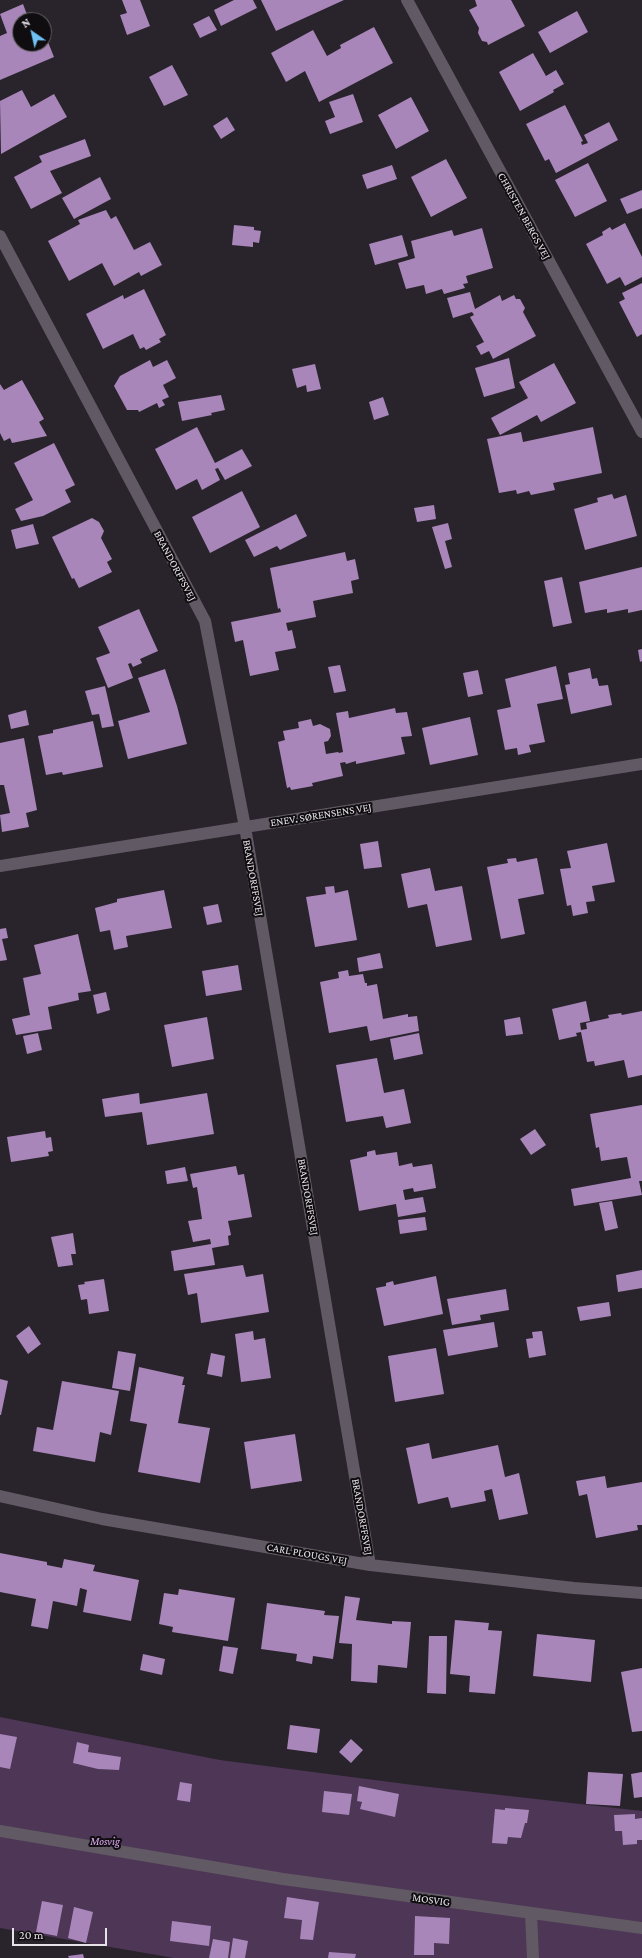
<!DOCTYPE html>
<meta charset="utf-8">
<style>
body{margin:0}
#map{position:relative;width:642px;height:1958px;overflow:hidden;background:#29232c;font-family:"Crimson Pro",serif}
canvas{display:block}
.north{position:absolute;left:12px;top:12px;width:40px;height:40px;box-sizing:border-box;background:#100d11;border:1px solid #666267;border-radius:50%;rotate:326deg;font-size:11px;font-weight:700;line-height:16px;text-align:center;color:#e6e2e8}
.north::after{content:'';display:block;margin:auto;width:14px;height:18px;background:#6fc2f4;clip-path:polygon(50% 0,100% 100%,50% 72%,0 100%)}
.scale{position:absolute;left:12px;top:1928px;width:95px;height:18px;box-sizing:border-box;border:2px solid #e6e2e8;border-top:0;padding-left:5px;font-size:12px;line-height:14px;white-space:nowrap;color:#e6e2e8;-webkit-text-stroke:3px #100d11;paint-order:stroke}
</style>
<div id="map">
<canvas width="642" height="1958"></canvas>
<div class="north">N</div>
<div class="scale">20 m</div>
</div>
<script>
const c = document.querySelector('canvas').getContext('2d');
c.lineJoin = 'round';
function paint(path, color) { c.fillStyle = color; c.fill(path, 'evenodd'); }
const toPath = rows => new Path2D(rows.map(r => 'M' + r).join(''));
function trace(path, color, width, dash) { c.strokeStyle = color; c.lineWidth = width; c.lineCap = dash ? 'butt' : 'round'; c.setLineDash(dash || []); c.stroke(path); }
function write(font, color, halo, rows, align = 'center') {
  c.font = font + ' "Crimson Pro",serif'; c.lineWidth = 4; c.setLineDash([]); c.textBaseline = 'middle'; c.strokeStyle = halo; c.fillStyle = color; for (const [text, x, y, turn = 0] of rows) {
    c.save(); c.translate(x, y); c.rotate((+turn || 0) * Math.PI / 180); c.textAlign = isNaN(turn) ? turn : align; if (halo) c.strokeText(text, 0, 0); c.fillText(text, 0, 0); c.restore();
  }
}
paint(toPath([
 [0,1717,220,1760,421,1786,642,1811,642,1958,174,1958,0,1928]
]), '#4d3656');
paint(toPath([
 [122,0,140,0,150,26,127,35,120,15,127,13],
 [234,0,253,0,257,8,221,26,214,10],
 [261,0,344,0,276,31],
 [475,0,511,0,525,26,488,45,487,42,482,41,478,33,479,28,469,10,477,6],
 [23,4,29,20,20,20,20,44,44,44,44,32,54,57,0,80,0,36,7,33,0,14],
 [577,11,588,32,550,53,538,32],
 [209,16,217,30,200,38,193,24],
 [374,27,393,63,319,102,305,71,286,82,271,53,313,30,327,56,341,48,340,45],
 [533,53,546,76,556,70,564,84,553,90,554,92,520,111,499,72],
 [172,65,188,95,164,106,149,77],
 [22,90,31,107,54,94,67,117,1,154,0,101],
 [353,94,363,122,330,134,325,121,335,117,329,102],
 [411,97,429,131,396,149,378,115],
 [565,105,583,141,581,142,582,145,588,143,584,135,609,122,618,140,556,173,549,159,545,161,526,124],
 [227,117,235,130,221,139,213,126],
 [85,139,91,156,50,171,62,193,31,209,14,177,42,162,39,156],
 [446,159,467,198,431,217,411,177],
 [588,163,607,201,575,217,555,180],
 [392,165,397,179,367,189,362,175],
 [100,177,111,199,74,219,62,198],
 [642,190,642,208,627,214,620,199],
 [106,210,111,219,116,216,134,250,150,242,162,265,141,276,139,272,114,286,102,263,69,281,48,241,80,224,78,220],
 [625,223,642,257,642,277,625,286,620,277,607,284,586,244,603,235,602,232,610,227,612,230],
 [234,225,254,227,254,230,261,231,259,243,253,242,253,247,232,245],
 [482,228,493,268,466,276,468,283,463,284,465,288,444,294,442,289,426,294,424,285,406,289,398,263,415,258,411,241,452,230,454,236],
 [402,235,408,256,375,265,369,244],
 [642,283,642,334,637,337,619,302,625,299,622,293],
 [144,289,166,335,159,339,161,342,146,350,144,347,140,349,133,334,103,349,86,314,123,295,124,299],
 [470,292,475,309,500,295,502,301,514,295,516,299,520,299,525,308,523,312,536,336,493,359,489,351,481,355,476,346,484,342,470,317,474,315,472,312,453,318,447,298],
 [509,358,515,388,484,397,475,368],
 [150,360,153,367,167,360,176,378,163,385,169,397,162,400,165,405,159,408,157,403,139,412,138,410,127,410,114,386,120,376],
 [554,363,576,403,541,422,537,415,500,435,491,418,528,398,519,382],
 [315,364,321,389,307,392,306,385,297,388,292,369],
 [22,380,44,419,39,422,47,436,12,443,10,438,4,441,0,433,0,384,4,390],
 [221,395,225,410,211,413,212,415,182,421,178,402],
 [383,397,389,415,374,420,369,402],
 [197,427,215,463,242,449,252,466,225,480,218,468,215,469,220,480,202,490,197,479,176,490,155,449],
 [593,427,602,473,553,483,555,490,531,495,529,491,517,494,516,490,499,493,487,439,521,432,523,442],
 [54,443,75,485,65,490,71,502,43,516,21,521,15,509,33,500,14,463],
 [242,491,260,527,210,553,192,517],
 [612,494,614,499,626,495,637,536,585,550,574,509,598,502,597,498],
 [434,505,436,519,417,522,414,508],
 [296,514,307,536,280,550,277,546,254,557,245,540],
 [92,518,99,522,104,531,101,538,112,559,107,562,112,572,79,588,74,578,72,579,52,537],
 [448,523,452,539,445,541,452,567,445,569,432,527],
 [33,524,39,544,16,549,11,530],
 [345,552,347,561,355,559,359,579,351,581,353,593,313,601,316,617,286,623,288,631,292,630,296,648,275,652,279,670,250,676,243,640,235,642,231,622,281,612,280,608,278,609,270,568],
 [642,567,642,610,628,613,628,609,607,613,607,609,585,613,579,582],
 [562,577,572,623,553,627,544,581],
 [139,609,158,651,140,659,142,663,133,667,131,663,128,664,133,678,108,688,96,658,110,653,98,627],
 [642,649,642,661,640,662,638,650],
 [340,665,346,691,334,693,328,667],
 [556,666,563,699,537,704,545,742,529,745,531,752,518,755,517,748,505,750,497,710,511,707,505,679],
 [590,668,592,679,597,678,599,686,608,685,612,705,571,714,565,685,570,684,568,673],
 [165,669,177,706,187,744,128,759,118,721,150,712,138,678],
 [478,670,483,694,468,697,463,673],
 [105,686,114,726,102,728,99,714,92,715,85,691],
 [395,708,396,713,407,712,412,736,401,737,405,754,356,764,356,761,346,764,345,762,340,763,343,776,312,783,313,786,291,790,290,787,287,788,278,742,285,740,283,731,299,728,298,722,311,719,313,726,320,724,330,729,331,736,328,741,324,742,326,754,338,752,339,753,343,752,336,713,348,711,349,718],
 [26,710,29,725,11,729,8,715],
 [470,717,478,755,430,765,422,728],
 [93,721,103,767,63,775,62,772,46,775,38,736,53,733,53,730],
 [24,738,37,810,26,813,29,827,2,832,0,815,10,813,4,785,0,785,0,743],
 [378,841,382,867,364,869,360,844],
 [607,843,615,882,592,886,595,901,586,902,588,913,573,916,571,905,567,906,560,869,571,868,567,851],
 [516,858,517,862,537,858,544,894,518,899,525,934,501,939,487,867,508,863,507,859],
 [430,868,435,891,462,886,472,940,436,947,427,904,408,908,401,874],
 [334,886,335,893,348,890,357,940,315,947,306,897,326,894,325,887],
 [164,890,172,928,126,936,128,947,114,950,110,930,100,932,95,908,117,902,117,899],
 [218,904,222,922,207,925,203,907],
 [6,928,8,938,2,939,7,960,0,961,0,929],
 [78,934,91,991,78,993,79,1000,48,1007,52,1029,16,1035,12,1019,30,1015,23,978,41,974,34,945],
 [380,953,383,968,359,972,357,958],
 [238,965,242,990,206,996,202,971],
 [348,970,349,976,363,974,365,983,367,983,367,986,377,984,383,1019,408,1014,408,1017,417,1016,419,1031,370,1041,367,1026,329,1033,320,982,339,978,338,972],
 [106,992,110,1010,97,1014,93,995],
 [586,1001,590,1021,580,1023,581,1030,587,1029,586,1023,609,1018,608,1015,621,1013,622,1015,642,1011,642,1075,628,1078,624,1060,595,1066,594,1061,587,1062,581,1032,576,1033,577,1036,559,1040,552,1009],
 [207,1017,214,1059,172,1067,164,1025],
 [520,1017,523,1034,506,1036,504,1020],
 [38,1033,42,1050,27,1054,23,1036],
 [419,1033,423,1054,394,1060,390,1039],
 [377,1058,384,1093,404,1089,411,1123,386,1128,383,1116,346,1122,336,1065],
 [139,1093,140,1104,207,1093,214,1134,147,1145,142,1112,105,1117,102,1099],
 [642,1105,642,1181,639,1181,642,1195,574,1206,571,1189,631,1178,627,1157,601,1161,599,1147,596,1148,590,1114],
 [535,1129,546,1145,531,1155,520,1139],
 [45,1131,46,1138,51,1137,53,1151,48,1152,49,1156,11,1162,7,1137],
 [375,1150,376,1155,397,1152,399,1166,412,1163,413,1167,432,1164,436,1188,414,1192,413,1188,403,1190,405,1200,423,1197,426,1212,398,1217,396,1204,359,1211,350,1160,367,1156,367,1152],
 [236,1166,238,1175,244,1174,252,1217,228,1221,231,1235,228,1236,229,1245,212,1248,215,1265,174,1271,171,1251,211,1244,210,1239,193,1242,188,1221,202,1219,197,1187,193,1188,190,1174],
 [185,1167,188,1181,167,1184,165,1171],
 [612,1201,618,1228,605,1231,599,1203],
 [425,1217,427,1230,400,1234,398,1220],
 [73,1233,76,1254,71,1254,73,1265,58,1267,51,1237],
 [243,1265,246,1277,263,1274,269,1312,201,1323,197,1293,188,1295,184,1274],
 [642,1270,642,1288,618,1292,616,1275],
 [436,1276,443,1314,384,1326,376,1288,386,1286,386,1283,393,1281,394,1285],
 [104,1279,109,1311,89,1314,87,1299,81,1300,78,1285,85,1284,84,1282],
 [506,1289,509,1310,480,1315,481,1320,452,1325,447,1299],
 [609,1302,611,1316,580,1321,577,1307],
 [494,1322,498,1347,448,1356,443,1330],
 [29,1326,41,1344,28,1354,16,1336],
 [253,1331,254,1340,265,1338,271,1378,241,1382,235,1334],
 [542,1331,546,1355,529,1358,526,1339,533,1338,532,1332],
 [436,1348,444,1394,395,1402,388,1356],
 [118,1351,136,1354,130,1391,112,1388],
 [211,1353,225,1356,222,1377,207,1374],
 [139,1367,184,1377,182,1385,185,1385,178,1423,210,1428,200,1483,138,1472,147,1424,130,1421],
 [0,1379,8,1381,1,1415,0,1415],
 [62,1381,119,1391,111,1435,100,1432,95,1462,33,1451,37,1427,53,1430],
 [295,1434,302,1481,251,1489,244,1442],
 [429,1443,432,1459,498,1445,505,1477,519,1473,528,1514,499,1520,492,1489,484,1491,486,1501,451,1508,448,1497,418,1504,406,1448],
 [605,1476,607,1488,642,1482,642,1525,637,1525,638,1530,596,1538,587,1494,579,1496,576,1481],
 [0,1553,47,1562,47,1565,62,1568,64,1559,95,1565,93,1571,139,1580,131,1621,83,1612,87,1590,80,1588,77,1606,53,1601,48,1629,31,1626,36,1599,0,1592],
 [179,1589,235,1598,228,1641,172,1632,173,1627,159,1624,164,1593,178,1595],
 [345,1596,360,1598,356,1620,392,1624,392,1621,411,1622,407,1668,378,1665,377,1683,351,1681,352,1644,339,1643],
 [267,1603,325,1611,324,1615,339,1616,333,1659,313,1656,312,1664,296,1661,297,1654,261,1649],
 [455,1620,489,1623,488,1630,502,1631,495,1694,469,1692,470,1676,450,1674],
 [537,1634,595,1640,591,1682,533,1676],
 [429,1636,447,1636,446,1694,427,1693],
 [223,1646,238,1648,233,1674,219,1671],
 [143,1654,165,1659,162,1675,140,1670],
 [642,1668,642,1731,632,1732,621,1672],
 [290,1725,320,1729,317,1753,287,1749],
 [0,1734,17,1737,10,1769,0,1767],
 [351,1739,363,1750,351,1763,339,1752],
 [77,1742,89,1745,88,1752,121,1757,119,1770,98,1769,73,1763],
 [588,1772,623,1774,620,1806,586,1804],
 [642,1772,642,1797,634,1798,631,1774],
 [180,1782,192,1784,190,1802,177,1800],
 [359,1786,399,1794,395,1817,360,1809,362,1802,357,1801],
 [324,1791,352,1794,349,1815,322,1812],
 [505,1808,529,1810,527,1823,525,1823,521,1838,508,1837,507,1844,492,1843,495,1809,505,1810],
 [635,1814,635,1819,642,1818,642,1840,637,1840,637,1844,623,1845,622,1831,615,1831,614,1815],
 [287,1897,319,1902,313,1940,300,1939,302,1920,284,1918],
 [42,1901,63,1905,57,1936,36,1932],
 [74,1907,93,1912,86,1943,68,1938],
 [415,1916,450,1918,449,1944,434,1943,434,1955,414,1955],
 [172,1921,211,1926,209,1946,170,1941],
 [233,1938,248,1941,245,1958,230,1958],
 [213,1939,230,1942,228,1958,209,1958],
 [329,1952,356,1954,355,1958,328,1958],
 [83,1954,84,1958,69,1958,68,1956]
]), '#a886b9');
trace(toPath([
 [0,1831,283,1879,642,1928],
 [531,1914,533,1958]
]), '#615963', 12);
trace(toPath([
 [407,0,642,432],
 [0,236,205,621,245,827,370,1565],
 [0,866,642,764],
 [0,1496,102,1519,370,1565,574,1588,642,1593]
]), '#615963', 12);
write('11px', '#e6e2e8', '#100d11', [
 ["CHRISTEN BERGS VEJ",524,216,61],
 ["BRANDORFFSVEJ",175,566,62],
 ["ENEV. SØRENSENS VEJ",321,815,-9],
 ["BRANDORFFSVEJ",253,878,80],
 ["BRANDORFFSVEJ",308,1197,80],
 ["BRANDORFFSVEJ",362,1517,80],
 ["CARL PLOUGS VEJ",307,1554,10],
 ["MOSVIG",431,1900,8]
]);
write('italic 11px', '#e4b0f8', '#100d11', [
 ["Mosvig",105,1842]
]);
</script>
